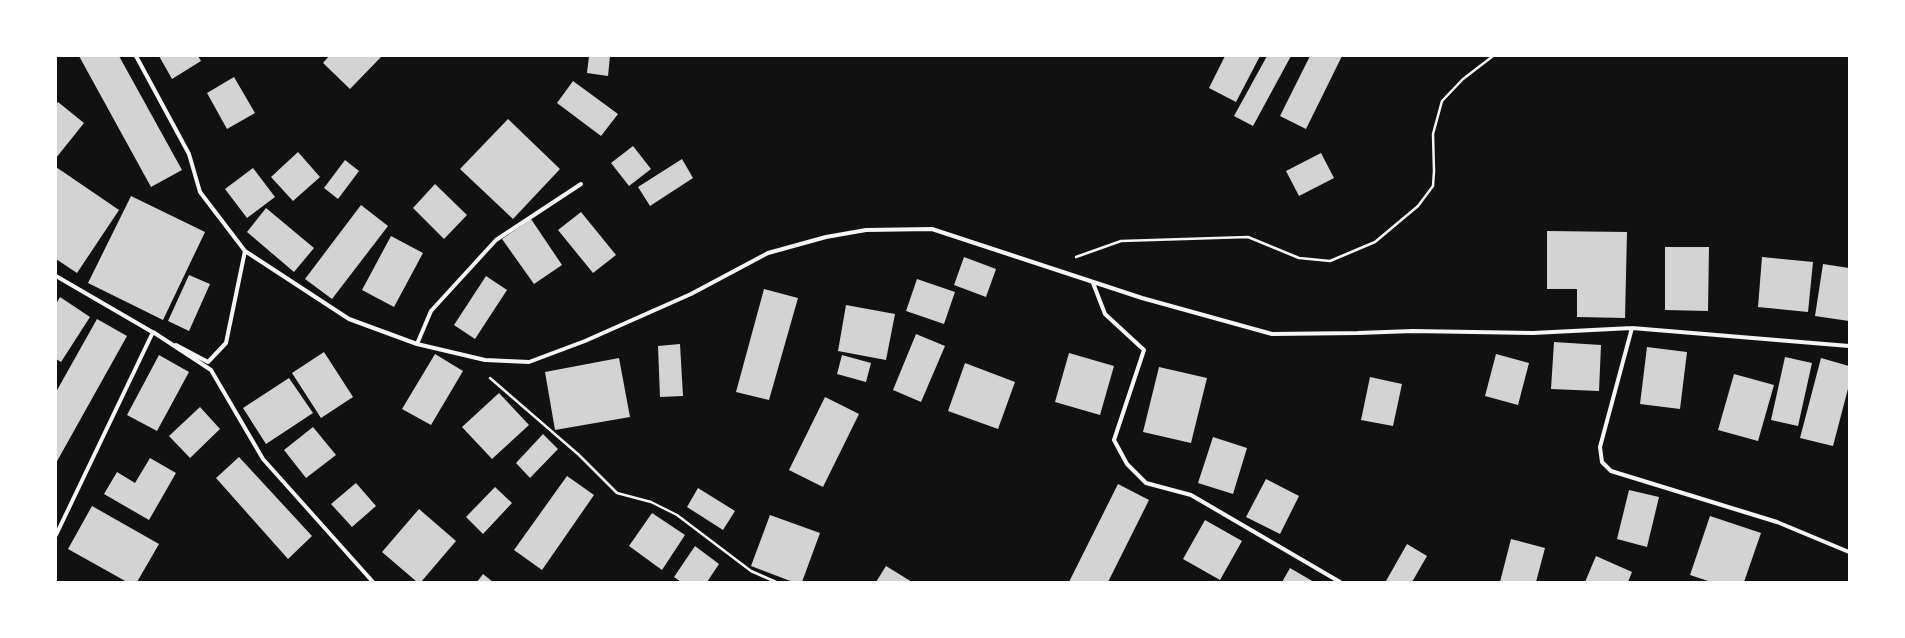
<!DOCTYPE html>
<style>
body{margin:0}
#map{position:relative;width:1905px;height:638px;overflow:hidden;background:#111;font-family:"Open Sans",sans-serif}
canvas{display:block}
.frame{position:absolute;inset:0;border:57px solid #fff;pointer-events:none}
</style>
<div id="map">
<canvas width="1905" height="638"></canvas>
<div class="frame"></div>
</div>
<script>
const c = document.querySelector('canvas').getContext('2d');
c.lineJoin = 'round';
function paint(path, color) { c.fillStyle = color; c.fill(path, 'evenodd'); }
const toPath = rows => new Path2D(rows.map(r => 'M' + r).join(''));
function trace(path, color, width, dash) { c.strokeStyle = color; c.lineWidth = width; c.lineCap = dash ? 'butt' : 'round'; c.setLineDash(dash || []); c.stroke(path); }
paint(toPath([
 [79,56,119,56,182,170,151,187],
 [159,56,198,56,201,61,172,79],
 [329,56,382,56,350,89,323,63],
 [589,56,610,56,608,76,587,73],
 [1225,56,1260,56,1236,102,1209,88],
 [1267,56,1291,56,1253,126,1234,116],
 [1310,56,1342,56,1306,129,1280,116],
 [234,77,255,113,227,129,207,93],
 [573,81,618,114,601,136,557,103],
 [58,102,84,123,56,158,56,104],
 [508,119,560,169,513,219,460,169],
 [633,146,651,169,629,186,611,163],
 [298,152,320,177,293,201,271,177],
 [1321,153,1334,178,1299,196,1286,171],
 [682,159,693,178,650,206,638,187],
 [345,160,359,171,338,199,324,188],
 [56,167,119,210,77,273,56,259],
 [253,168,275,197,247,218,225,189],
 [435,184,467,215,444,239,413,208],
 [131,196,205,232,163,320,88,283],
 [361,205,388,226,332,299,305,279],
 [266,208,314,248,294,272,247,232],
 [581,212,616,255,593,273,558,230],
 [531,219,562,265,534,284,502,239],
 [1547,231,1627,232,1625,318,1577,317,1577,289,1547,289],
 [391,236,423,253,394,307,362,290],
 [1665,247,1709,247,1708,311,1665,310],
 [964,257,996,269,986,297,954,285],
 [1762,257,1813,262,1808,312,1758,307],
 [1823,264,1849,268,1849,321,1815,316],
 [189,275,210,284,189,331,168,321],
 [486,276,507,290,475,339,454,325],
 [917,279,955,292,944,324,906,311],
 [764,289,798,298,769,400,736,392],
 [60,297,90,317,61,362,56,359,56,304],
 [846,305,895,314,886,360,838,351],
 [97,319,127,336,56,463,56,392],
 [916,334,945,346,921,402,893,390],
 [1554,342,1601,345,1599,391,1551,389],
 [680,344,683,396,660,397,658,346],
 [1647,347,1687,352,1680,409,1640,404],
 [324,352,353,397,321,418,292,373],
 [1069,353,1114,366,1100,415,1055,402],
 [435,354,463,371,431,425,402,409],
 [1496,354,1529,363,1518,405,1485,396],
 [159,355,189,372,157,431,127,415],
 [842,355,871,363,866,382,837,374],
 [1785,357,1812,363,1798,426,1771,420],
 [619,358,630,417,555,430,545,372],
 [1821,358,1849,366,1849,385,1833,446,1800,438],
 [965,363,1015,382,998,429,948,411],
 [1159,367,1207,378,1191,443,1143,432],
 [1734,374,1774,385,1758,441,1718,430],
 [1370,377,1402,384,1393,426,1361,420],
 [289,378,313,413,266,444,243,408],
 [499,393,529,425,492,459,462,427],
 [825,397,859,414,823,487,789,470],
 [200,407,220,429,190,458,169,436],
 [313,427,336,455,306,478,284,450],
 [543,434,558,449,530,478,516,463],
 [1213,437,1247,448,1233,494,1198,483],
 [239,457,312,536,288,559,216,478],
 [150,458,176,473,149,520,104,494,117,472,135,483],
 [567,476,594,495,542,570,514,550],
 [1266,479,1299,496,1280,534,1246,517],
 [356,483,376,506,352,527,331,504],
 [1118,484,1149,500,1108,582,1069,582],
 [495,487,512,503,483,534,466,517],
 [698,488,735,511,723,530,687,507],
 [1629,490,1659,497,1647,547,1617,539],
 [92,506,159,544,137,582,127,582,68,549],
 [419,509,456,541,421,582,417,582,382,552],
 [652,513,685,535,662,570,629,546],
 [770,515,820,533,802,582,793,582,751,566],
 [1710,516,1761,533,1744,582,1711,582,1690,575],
 [1205,520,1242,541,1220,580,1183,559],
 [1511,539,1545,548,1536,582,1500,582],
 [1407,544,1427,556,1412,582,1389,582,1386,581],
 [695,546,719,564,707,582,681,582,674,577],
 [1596,556,1632,572,1628,582,1585,582],
 [886,566,912,582,876,582],
 [1290,568,1314,582,1282,582],
 [483,574,493,582,477,582]
]), '#d3d3d3');
trace(toPath([
 [1076,257,1121,241,1248,237,1299,258,1330,261,1375,242,1418,206,1433,186,1434,171,1433,134,1442,101,1463,79,1493,56],
 [490,378,579,455,617,493,651,502,677,515,751,571,776,582]
]), '#f5f5f5', 2.5);
trace(toPath([
 [136,56,189,154,200,192,245,251,349,319,417,344,485,360,529,362,585,341,691,294,768,253,826,237,866,230,932,229,1142,298,1272,334,1358,333,1413,331,1533,333,1632,328,1849,346],
 [56,276,154,333],
 [1093,283,1105,314,1144,350,1114,440,1127,464,1146,483,1191,495,1340,582],
 [1632,328,1600,447,1602,462,1611,471,1777,522,1849,552],
 [153,332,211,370,263,459,373,582],
 [417,344,431,311,496,240,581,184],
 [176,345,208,362,226,343,245,251],
 [56,535,153,332]
]), '#f5f5f5', 4);
</script>
